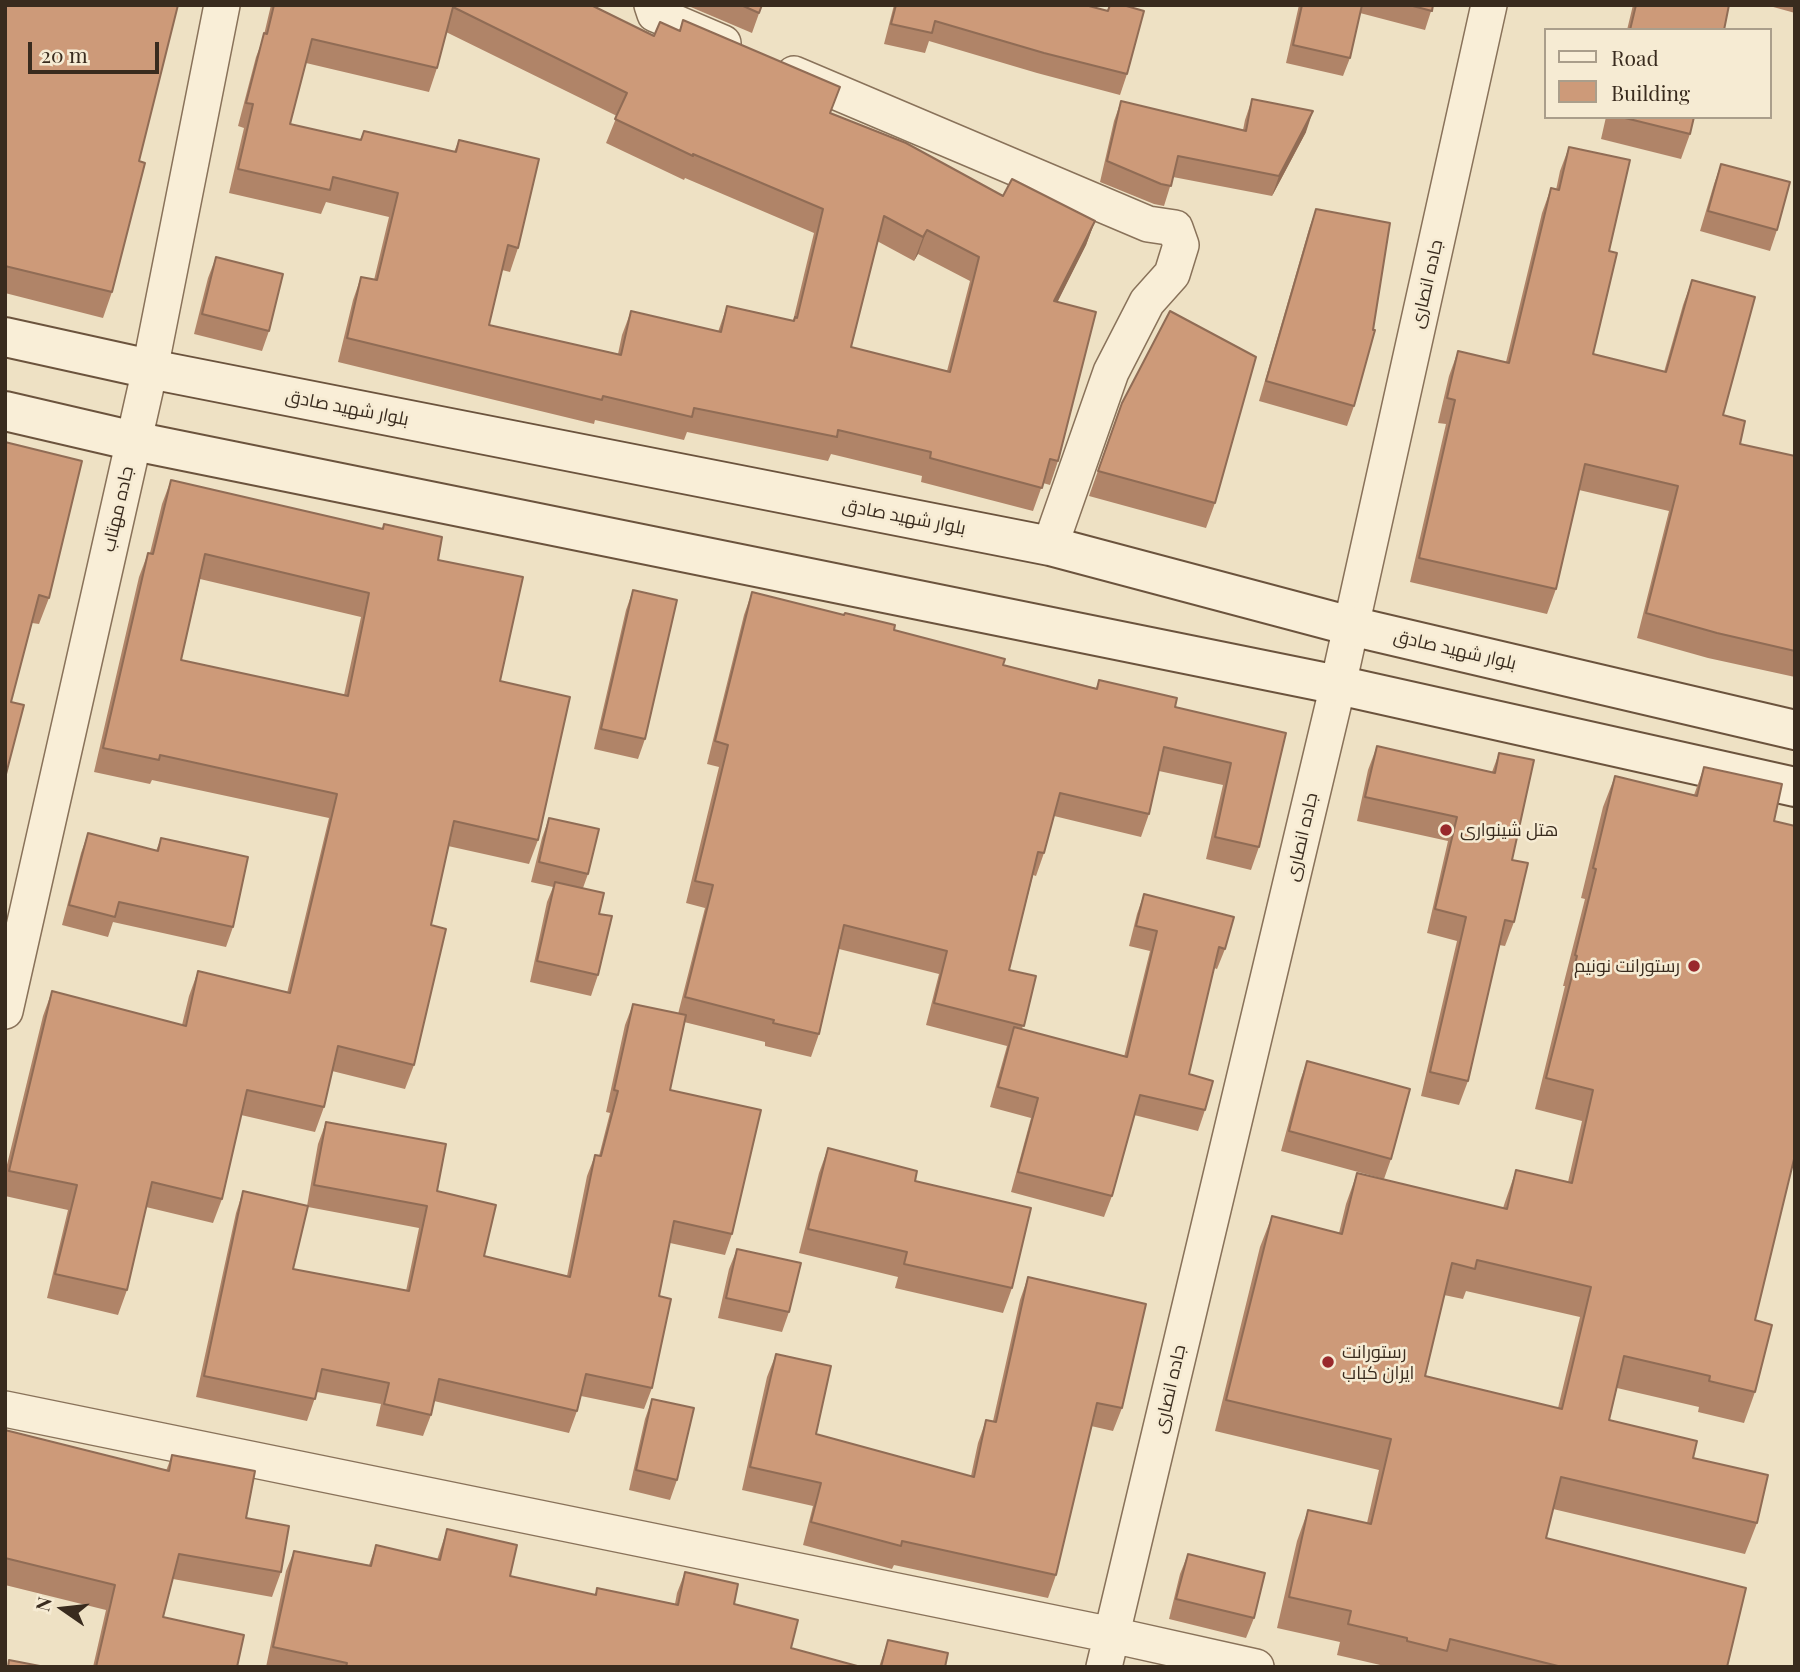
<!DOCTYPE html>
<meta charset="utf-8">
<style>
body{margin:0}
#map{position:relative;width:1800px;height:1672px;overflow:hidden;background:#eee1c4;font-family:"Playfair Display",serif}
canvas{display:block}
.frame{position:absolute;inset:0;border:7px solid #392b1e;pointer-events:none}
.legend{position:absolute;left:1544px;top:28px;width:228px;height:91px;box-sizing:border-box;background:#f6ebd3;border:2px solid #aa9e8b;margin:0;padding:9px 12px;list-style:none;font-size:21px;color:#392b1e}
.legend li{display:flex;align-items:center;gap:14px;height:35px}
.legend b{width:35px;border:2px solid #aa9e8b}
.north{position:absolute;left:28px;top:1574px;width:70px;height:70px;-webkit-text-stroke:5px #f6ebd3;paint-order:stroke;rotate:284deg;font-size:19px;font-weight:700;line-height:28px;text-align:center;color:#392b1e}
.north::after{content:'';display:block;margin:auto;width:24px;height:32px;background:#392b1e;clip-path:polygon(50% 0,100% 100%,50% 72%,0 100%)}
.scale{position:absolute;left:28px;top:42px;width:131px;height:32px;box-sizing:border-box;border:4px solid #392b1e;border-top:0;padding-left:9px;font-size:21px;line-height:24px;white-space:nowrap;color:#392b1e;-webkit-text-stroke:5px #f6ebd3;paint-order:stroke}
</style>
<div id="map">
<canvas width="1800" height="1672"></canvas>
<div class="frame"></div>
<ul class="legend">
<li><b style="height:9px;background:#f9eed7"></b>Road</li>
<li><b style="height:19px;background:#cd9a79"></b>Building</li>
</ul>
<div class="north">N</div>
<div class="scale">20 m</div>
</div>
<script>
const c = document.querySelector('canvas').getContext('2d');
c.lineJoin = 'round';
const toPath = rows => new Path2D(rows.map(r => 'M' + r).join(''));
function trace(path, color, width, dash) { c.strokeStyle = color; c.lineWidth = width; c.lineCap = dash ? 'butt' : 'round'; c.setLineDash(dash || []); c.stroke(path); }
function paint(path, color) { c.fillStyle = color; c.fill(path, 'evenodd'); }
function write(font, color, halo, rows, align = 'center') {
  c.font = font + ' "Playfair Display",Cairo,serif'; c.lineWidth = 5; c.setLineDash([]); c.textBaseline = 'middle'; c.strokeStyle = halo; c.fillStyle = color; for (const [text, x, y, turn = 0] of rows) {
    c.save(); c.translate(x, y); c.rotate((+turn || 0) * Math.PI / 180); c.textAlign = isNaN(turn) ? turn : align; if (halo) c.strokeText(text, 0, 0); c.fillText(text, 0, 0); c.restore();
  }
}
const minor = toPath([
 [652,5,655,14,723,43],
 [794,74,1148,224,1175,228,1181,245,1172,274,1147,302,1111,372,1050,546],
 [5,1011,150,369,222,5],
 [5,1409,1112,1635,1256,1667],
 [1104,1667,1338,685,1489,5]
]);
const secondary = toPath([
 [5,337,150,369,1050,546,1351,626,1795,730],
 [5,411,134,441,1338,685,1795,787]
]);
trace(minor, '#89725a', 38);
trace(secondary, '#6b533d', 42);
trace(minor, '#f9eed7', 35);
trace(secondary, '#f9eed7', 38);
paint(toPath([
 [5,5,139,161,112,292,103,318,5,293],
 [271,5,591,5,654,36,679,31,683,20,831,113,1003,196,1095,221,1086,245,1057,302,1058,461,1050,485,1043,483,1033,511,921,482,922,476,831,454,828,461,687,432,684,440,595,420,594,424,338,362,353,300,361,277,374,280,389,217,326,202,321,214,229,193,244,128,238,126,256,57,263,39],
 [446,32,617,116,606,143,684,180,685,178,814,233,793,321,727,306,718,332,631,311,622,335,618,354,489,325,502,270,510,272,518,248,459,140,454,152,364,131,360,140,290,124,306,63,429,92,437,68],
 [877,241,914,261,918,254,970,281,947,371,851,347],
 [686,5,762,5,752,33],
 [894,5,1085,5,1107,11,1109,5,1127,74,1120,95,1037,73,929,41,925,53,884,44],
 [1299,5,1433,5,1425,30,1360,13,1350,58,1343,76,1286,63],
 [1633,5,1729,5,1724,30,1627,30],
 [1766,5,1795,5,1795,13],
 [1252,99,1306,132,1272,196,1173,177,1164,206,1154,204,1100,182,1114,121,1121,101,1243,130,1245,120],
 [1606,117,1694,117,1690,134,1681,159,1601,139],
 [1569,147,1609,251,1593,354,1664,372,1683,305,1692,280,1723,415,1740,444,1795,456,1795,677,1708,658,1637,638,1669,511,1579,490,1556,589,1547,614,1410,582,1446,424,1438,423,1449,376,1458,351,1506,362,1542,213,1551,188,1556,190,1560,171],
 [1721,164,1777,230,1770,251,1700,231,1714,184],
 [1316,209,1354,406,1347,426,1259,401,1309,229],
 [216,257,269,331,262,351,194,334,208,278],
 [1122,403,1215,503,1206,528,1089,496],
 [5,442,49,598,39,624,32,623,11,702],
 [171,480,382,529,384,524,438,560,500,681,538,840,529,864,448,846,431,925,414,1065,405,1089,332,1071,324,1107,315,1132,241,1115,222,1199,213,1223,146,1207,127,1290,118,1315,47,1298,68,1210,5,1196,5,1173,43,1016,52,991,182,1025,189,996,198,971,287,993,329,818,152,780,150,784,94,772,139,577,148,553,150,553,162,504],
 [200,579,361,617,344,695,181,660],
 [633,590,645,739,638,759,594,749,626,610],
 [752,592,894,630,1003,665,1096,688,1099,680,1175,707,1286,733,1259,847,1251,870,1206,859,1223,785,1159,771,1149,814,1141,837,1054,816,1044,853,1036,876,1033,875,1009,970,1036,976,1022,1029,1124,1057,1150,951,1129,946,1137,914,1144,894,1225,949,1217,969,1214,968,1189,1074,1205,1110,1198,1131,1134,1115,1112,1196,1104,1217,1011,1192,1031,1118,990,1107,1007,1046,926,1025,939,974,839,949,819,1034,811,1057,765,1046,765,1042,684,1022,670,1090,732,1234,725,1255,670,1243,659,1296,652,1388,644,1409,581,1396,577,1411,569,1433,434,1401,431,1415,423,1436,376,1426,381,1404,317,1392,307,1421,196,1397,236,1213,243,1191,307,1206,318,1144,326,1122,437,1191,484,1256,567,1276,587,1176,595,1155,599,1156,610,1113,606,1112,625,1025,633,1004,678,1014,705,908,686,903,719,767,707,764,744,615],
 [308,1207,419,1228,406,1291,293,1269],
 [1377,746,1492,772,1499,753,1512,860,1514,922,1505,946,1499,945,1468,1081,1459,1105,1421,1096,1457,941,1427,933,1448,841,1357,821,1368,770],
 [1704,767,1774,821,1755,1320,1755,1392,1744,1423,1698,1412,1699,1407,1617,1388,1609,1420,1693,1458,1757,1523,1745,1554,1553,1509,1546,1538,1727,1667,1389,1667,1337,1655,1340,1642,1277,1628,1297,1541,1308,1510,1367,1523,1379,1470,1215,1431,1260,1247,1272,1216,1339,1233,1346,1204,1357,1173,1503,1208,1516,1170,1568,1182,1582,1121,1535,1109,1565,986,1563,986,1585,899,1581,898,1603,807,1615,776,1694,795],
 [1466,1291,1580,1317,1558,1408,1425,1376,1444,1295,1463,1299],
 [549,818,588,874,583,888,599,914,598,975,591,996,530,982,547,902,553,887,531,882,542,838],
 [88,833,156,851,161,838,233,927,226,947,113,922,108,937,62,925,81,853],
 [1307,1061,1391,1159,1384,1179,1281,1151,1300,1081],
 [828,1148,915,1181,1012,1288,1003,1313,895,1288,898,1277,799,1253,819,1173],
 [737,1249,789,1312,782,1332,718,1318,729,1269],
 [1028,1277,1122,1408,1113,1431,1091,1426,1056,1575,1048,1598,894,1565,892,1569,803,1545,813,1506,742,1490,767,1377,776,1354,816,1434,971,1476,978,1443,986,1420,993,1421,1020,1300],
 [652,1399,677,1480,670,1500,629,1490,645,1419],
 [5,1430,166,1471,172,1455,246,1518,281,1572,272,1597,173,1579,163,1617,237,1667,93,1667,106,1610,5,1585],
 [447,1529,510,1576,595,1595,597,1588,675,1604,677,1593,685,1572,734,1604,791,1648,861,1667,266,1667,286,1571,294,1551,369,1565,376,1545,437,1560],
 [1188,1554,1254,1618,1246,1638,1169,1619,1180,1574],
 [888,1640,945,1667,879,1667]
]), '#b08468');
paint(toPath([
 [1313,111,1306,132,1272,196,1279,176],
 [1095,221,1086,245,1046,325,1054,301],
 [927,230,918,254,914,261,923,237]
]), '#906c55');
const building = toPath([
 [5,5,178,5,139,161,145,163,112,292,5,266,5,5],
 [274,5,591,5,654,36,660,22,680,31,683,20,840,87,830,113,906,143,1003,196,1012,179,1095,221,1054,301,1096,312,1058,461,1050,459,1042,488,930,458,931,452,838,430,837,437,694,408,692,417,603,396,602,400,347,338,361,277,377,280,398,193,333,177,330,190,238,169,253,104,246,103,264,33,267,34,274,5],
 [453,7,627,93,615,119,693,156,693,154,823,209,797,318,795,317,794,321,727,306,721,332,631,311,621,355,489,325,508,245,518,248,539,159,459,140,456,152,364,131,361,140,290,124,312,39,437,68,453,7],
 [884,216,923,237,927,230,979,257,950,372,851,347,884,216],
 [741,5,762,5,759,13,741,5],
 [896,5,1085,5,1108,11,1110,5,1123,5,1144,11,1127,74,1044,53,935,21,932,33,891,24,896,5],
 [1302,5,1362,5,1350,58,1293,45,1302,5],
 [1409,5,1433,5,1432,11,1409,5],
 [1636,5,1729,5,1724,30,1630,30,1636,5],
 [1252,99,1313,111,1279,176,1178,156,1171,186,1161,184,1107,161,1121,101,1246,131,1252,99],
 [1621,117,1694,117,1690,134,1621,117],
 [1569,147,1630,160,1609,251,1617,253,1593,354,1666,372,1692,280,1755,297,1723,415,1745,421,1740,444,1795,456,1795,651,1717,633,1646,613,1678,486,1585,464,1556,589,1419,558,1455,400,1447,398,1458,351,1509,363,1551,188,1559,190,1569,147],
 [1721,164,1790,182,1777,230,1708,211,1721,164],
 [1316,209,1390,223,1373,330,1375,330,1354,406,1266,381,1316,209],
 [216,257,283,274,269,331,202,314,216,257],
 [1170,311,1256,357,1215,503,1098,471,1122,403,1170,311],
 [5,442,82,461,49,598,39,595,11,702,24,705,5,778,5,442],
 [171,480,383,529,384,524,442,537,438,560,523,577,500,681,570,697,538,840,454,821,431,925,446,929,414,1065,338,1046,324,1107,247,1090,222,1199,152,1182,127,1290,55,1274,77,1185,9,1171,52,991,186,1026,198,971,290,993,337,794,160,755,159,760,103,748,148,553,153,554,171,480],
 [205,554,369,593,348,696,181,660,205,554],
 [633,590,677,600,645,739,601,729,633,590],
 [752,592,844,615,845,613,895,625,894,630,1005,659,1003,665,1097,689,1099,680,1177,698,1175,707,1286,733,1259,847,1215,837,1231,763,1164,747,1149,814,1060,793,1044,853,1038,852,1009,970,1036,976,1024,1026,934,1003,947,951,844,925,819,1034,773,1023,774,1020,685,997,713,885,695,881,728,745,715,741,752,592],
 [1377,746,1495,773,1499,753,1534,760,1512,860,1528,863,1514,922,1505,920,1468,1081,1430,1072,1466,917,1435,909,1457,817,1365,797,1377,746],
 [1704,767,1782,784,1774,821,1795,826,1795,1155,1755,1320,1772,1325,1755,1392,1709,1381,1710,1376,1624,1356,1609,1420,1697,1441,1693,1458,1768,1475,1757,1523,1561,1477,1546,1538,1746,1588,1727,1667,1562,1667,1450,1639,1447,1651,1407,1641,1407,1638,1348,1624,1351,1611,1289,1597,1308,1510,1371,1524,1391,1439,1226,1400,1272,1216,1342,1234,1357,1173,1507,1209,1516,1170,1572,1183,1593,1090,1546,1078,1577,956,1575,955,1596,869,1593,868,1615,776,1697,796,1704,767],
 [1477,1260,1591,1287,1562,1409,1425,1376,1452,1263,1475,1269,1477,1260],
 [549,818,599,829,588,874,539,862,549,818],
 [88,833,158,851,161,838,248,857,233,927,119,902,115,917,69,905,88,833],
 [555,882,604,893,599,914,612,916,598,975,537,961,555,882],
 [1144,894,1234,917,1225,949,1219,947,1189,1074,1213,1081,1205,1110,1140,1095,1112,1196,1018,1172,1038,1098,998,1087,1014,1027,1127,1057,1157,931,1136,926,1144,894],
 [633,1004,686,1015,670,1090,761,1110,732,1234,674,1221,659,1296,671,1299,652,1388,586,1374,577,1411,439,1379,431,1415,384,1404,389,1383,322,1369,315,1399,204,1376,243,1191,308,1206,293,1269,409,1291,427,1206,314,1185,326,1122,446,1144,437,1191,496,1205,484,1256,570,1277,595,1155,601,1156,618,1091,614,1090,633,1004],
 [1307,1061,1410,1089,1391,1159,1289,1131,1307,1061],
 [828,1148,917,1171,915,1181,1031,1208,1012,1288,904,1264,907,1252,808,1229,828,1148],
 [737,1249,801,1263,789,1312,726,1298,737,1249],
 [1028,1277,1146,1304,1122,1408,1097,1403,1056,1575,902,1541,901,1546,811,1522,821,1483,750,1467,776,1354,831,1366,816,1434,974,1477,986,1420,996,1422,1028,1277],
 [652,1399,694,1408,677,1480,636,1470,652,1399],
 [5,1430,169,1471,172,1455,255,1471,246,1518,289,1526,281,1572,179,1554,163,1617,244,1635,237,1667,96,1667,115,1585,5,1558,5,1430],
 [447,1529,517,1545,510,1576,596,1595,597,1588,678,1605,685,1572,738,1584,734,1604,798,1620,791,1648,861,1667,346,1667,347,1663,273,1647,294,1551,371,1566,376,1545,440,1560,447,1529],
 [1188,1554,1265,1573,1254,1618,1176,1599,1188,1554],
 [888,1640,948,1653,945,1667,881,1667,888,1640],
 [9,1660,45,1667,8,1667,9,1660]
]);
paint(building, '#cd9a79');
trace(building, '#906c55', 2);
for (const [x, y, r, color] of [
 [1446,830,7,"#99292c"],
 [1694,966,7,"#99292c"],
 [1328,1362,7,"#99292c"]
]) { const dot = new Path2D(); dot.arc(x, y, r, 0, 2 * Math.PI); c.fillStyle = color; c.fill(dot); trace(dot, '#f6ebd3', 2.5); }
write('18px', '#392b1e', '#f6ebd3', [
 ["جاده انصاری",1427,284,-77],
 ["بلوار شهید صادق",347,408,11],
 ["جاده مهتاب",118,509,-77],
 ["بلوار شهید صادق",904,517,11],
 ["بلوار شهید صادق",1455,650,13],
 ["جاده انصاری",1302,837,-77],
 ["جاده انصاری",1170,1389,-77]
]);
write('18px', '#392b1e', '#f6ebd3', [
 ["هتل شینواری",1460,830],
 ["رستورانت نونیم",1680,966,"right"],
 ["رستورانت",1342,1352],
 ["ایران کباب",1342,1373]
], 'left');
</script>
